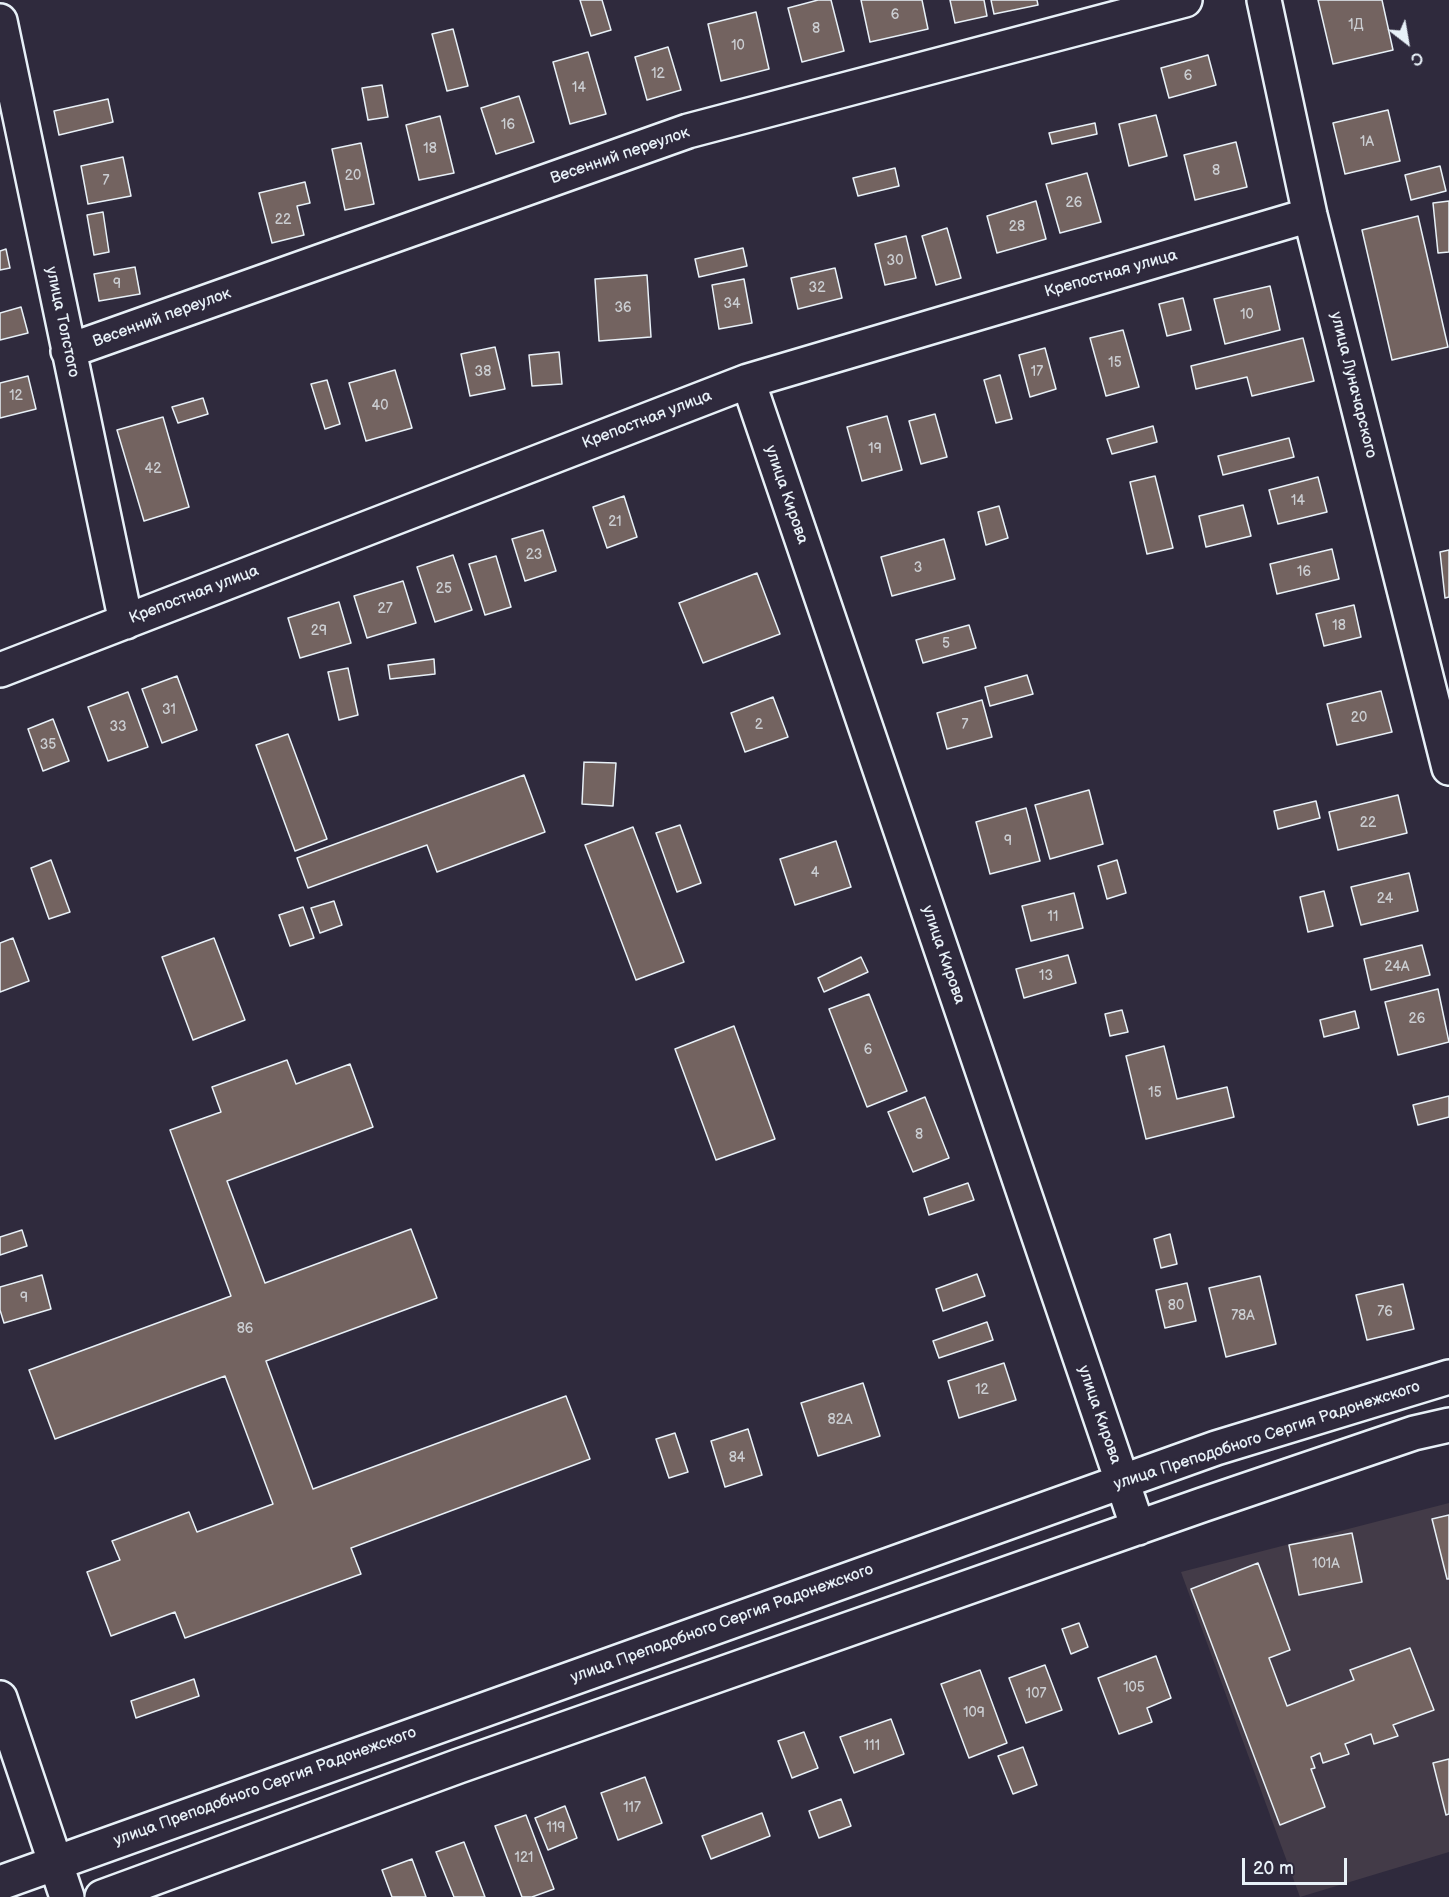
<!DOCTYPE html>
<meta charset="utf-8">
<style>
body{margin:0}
#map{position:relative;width:1449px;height:1897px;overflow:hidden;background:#2f2a3d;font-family:"Balsamiq Sans",sans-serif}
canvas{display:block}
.north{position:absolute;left:1377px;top:12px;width:60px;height:60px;-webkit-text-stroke:4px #2f2a3d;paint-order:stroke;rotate:149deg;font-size:16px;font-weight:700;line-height:24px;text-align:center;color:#e8f1f8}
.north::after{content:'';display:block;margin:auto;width:21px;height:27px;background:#e8f1f8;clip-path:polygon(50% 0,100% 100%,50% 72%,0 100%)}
.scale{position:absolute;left:1242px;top:1858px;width:105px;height:27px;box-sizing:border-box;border:3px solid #e8f1f8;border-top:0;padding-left:8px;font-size:18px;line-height:21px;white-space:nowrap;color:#e8f1f8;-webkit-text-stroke:4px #2f2a3d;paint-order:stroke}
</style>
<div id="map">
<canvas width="1449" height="1897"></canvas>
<div class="north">С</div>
<div class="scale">20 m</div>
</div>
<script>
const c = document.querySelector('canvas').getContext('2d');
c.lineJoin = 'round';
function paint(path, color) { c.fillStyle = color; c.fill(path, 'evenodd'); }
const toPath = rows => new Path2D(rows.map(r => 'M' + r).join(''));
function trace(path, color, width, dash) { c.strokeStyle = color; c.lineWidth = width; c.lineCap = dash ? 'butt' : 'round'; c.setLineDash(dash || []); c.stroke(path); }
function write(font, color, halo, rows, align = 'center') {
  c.font = font + ' "Balsamiq Sans",sans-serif'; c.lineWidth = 5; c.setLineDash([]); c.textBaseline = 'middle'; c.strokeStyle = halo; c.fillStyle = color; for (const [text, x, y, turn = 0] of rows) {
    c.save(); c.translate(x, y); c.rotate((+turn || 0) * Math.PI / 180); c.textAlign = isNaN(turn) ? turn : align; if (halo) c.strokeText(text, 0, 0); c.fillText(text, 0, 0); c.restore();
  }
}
paint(toPath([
 [1449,1503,1449,1852,1300,1897,1181,1572]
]), '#433b48');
const building = toPath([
 [580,0,602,0,611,30,591,36,580,0],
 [818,0,831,0,844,51,802,62,788,8,818,0],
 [861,0,922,0,928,29,870,42,861,0],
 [950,0,984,0,987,16,955,23,950,0],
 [991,0,1037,0,1038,5,994,14,991,0],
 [1318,0,1382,0,1393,50,1333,64,1318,0],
 [756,12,769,69,721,81,708,24,756,12],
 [453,29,468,86,447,91,432,34,453,29],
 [668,47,681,90,647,100,635,57,668,47],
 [588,52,606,114,570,124,553,62,588,52],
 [1208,55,1216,85,1169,98,1161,68,1208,55],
 [382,85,388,117,368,120,362,88,382,85],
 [519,96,534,142,496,154,481,108,519,96],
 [108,99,113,122,59,135,54,111,108,99],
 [1388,110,1400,161,1345,174,1333,123,1388,110],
 [1156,115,1167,156,1129,166,1119,124,1156,115],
 [440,116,454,173,419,180,406,125,440,116],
 [1095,123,1097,134,1052,144,1049,133,1095,123],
 [1236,142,1247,187,1195,200,1184,155,1236,142],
 [361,143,374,204,345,210,332,149,361,143],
 [123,157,131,196,88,204,81,166,123,157],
 [1440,166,1446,191,1411,200,1405,175,1440,166],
 [895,168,899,186,858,196,853,178,895,168],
 [1087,173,1101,222,1060,233,1046,184,1087,173],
 [305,182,310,203,297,206,304,235,272,243,259,193,305,182],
 [1036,201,1046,239,997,253,987,216,1036,201],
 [1449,201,1449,252,1438,253,1433,203,1449,201],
 [103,212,109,252,94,255,87,215,103,212],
 [1418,216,1448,347,1392,360,1362,230,1418,216],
 [947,228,961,278,936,285,922,236,947,228],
 [906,236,916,278,885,285,875,244,906,236],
 [743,248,747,266,699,277,695,259,743,248],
 [6,249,10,268,0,270,0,251,6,249],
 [135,267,140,294,99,301,94,274,135,267],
 [835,268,842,298,798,309,791,278,835,268],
 [647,275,651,337,599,341,595,279,647,275],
 [744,279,752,323,719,329,712,285,744,279],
 [1270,286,1280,330,1225,344,1214,299,1270,286],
 [1183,298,1191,330,1167,336,1159,304,1183,298],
 [21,307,28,333,0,340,0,313,21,307],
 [1123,330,1139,387,1106,396,1090,338,1123,330],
 [1303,338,1314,381,1252,396,1247,377,1196,389,1191,366,1303,338],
 [495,347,505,389,470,396,461,354,495,347],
 [1045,348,1056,389,1030,397,1019,355,1045,348],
 [559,352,562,384,532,386,529,355,559,352],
 [395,370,412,428,366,441,349,383,395,370],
 [1000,375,1012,419,996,423,984,380,1000,375],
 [28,376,36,409,0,418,0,383,28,376],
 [327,380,340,424,325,429,311,384,327,380],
 [203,398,208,414,178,423,172,407,203,398],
 [935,414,947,457,921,464,909,421,935,414],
 [887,416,902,470,862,481,847,427,887,416],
 [163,417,189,507,144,521,117,430,163,417],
 [1153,426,1157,442,1112,454,1107,439,1153,426],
 [1289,438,1294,457,1223,475,1218,456,1289,438],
 [1155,476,1173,548,1147,554,1130,482,1155,476],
 [1318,477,1327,512,1278,524,1269,490,1318,477],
 [624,496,637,537,607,548,593,507,624,496],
 [1243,505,1251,536,1206,547,1199,516,1243,505],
 [999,506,1008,538,986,545,978,512,999,506],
 [543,530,556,571,525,581,512,539,543,530],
 [944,539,955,579,892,596,881,557,944,539],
 [1332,549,1339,579,1277,594,1270,564,1332,549],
 [1449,550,1449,597,1445,598,1440,552,1449,550],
 [453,555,472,610,435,622,417,567,453,555],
 [496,556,511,607,485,615,469,564,496,556],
 [757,573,780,634,703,663,679,603,757,573],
 [403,581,416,623,367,638,354,596,403,581],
 [339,602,351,643,300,658,288,618,339,602],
 [1354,605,1361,637,1324,646,1316,614,1354,605],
 [969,625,976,648,923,663,916,640,969,625],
 [434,659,435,674,390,679,388,665,434,659],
 [348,668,358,715,339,720,328,672,348,668],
 [1027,675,1033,694,990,706,985,687,1027,675],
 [177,676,197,730,162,743,142,689,177,676],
 [1381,691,1392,732,1337,745,1327,704,1381,691],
 [128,692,148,747,108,761,88,707,128,692],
 [773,697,788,737,745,752,731,713,773,697],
 [982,700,992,737,947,749,937,713,982,700],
 [53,719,69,761,43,771,28,729,53,719],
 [288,734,327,839,295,851,256,745,288,734],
 [584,762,616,763,613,806,582,804,584,762],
 [524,775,545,832,437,872,427,845,308,888,297,858,524,775],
 [1089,790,1103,844,1050,859,1035,805,1089,790],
 [1398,795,1407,833,1338,850,1329,812,1398,795],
 [1316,801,1320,818,1278,829,1274,811,1316,801],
 [1026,808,1040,861,990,874,976,822,1026,808],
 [680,825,701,883,677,892,656,833,680,825],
 [633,827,684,962,636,980,585,845,633,827],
 [836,841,851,887,795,905,780,859,836,841],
 [51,860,70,912,49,919,31,868,51,860],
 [1117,860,1126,893,1107,899,1098,866,1117,860],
 [1409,873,1418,911,1361,925,1351,887,1409,873],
 [1324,891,1333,926,1308,932,1300,897,1324,891],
 [1074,893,1083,928,1031,941,1022,906,1074,893],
 [334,901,342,925,320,933,311,908,334,901],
 [303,907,314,938,290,946,279,915,303,907],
 [13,938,29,981,0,992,0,943,13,938],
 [214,938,245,1020,193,1040,162,957,214,938],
 [1422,945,1430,975,1371,990,1364,959,1422,945],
 [1068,955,1076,983,1024,998,1016,969,1068,955],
 [861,957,868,972,824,992,818,978,861,957],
 [1438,989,1449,1042,1398,1055,1385,1002,1438,989],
 [869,994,907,1091,867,1107,829,1009,869,994],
 [1122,1010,1128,1032,1110,1036,1105,1014,1122,1010],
 [1355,1011,1359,1028,1324,1037,1320,1020,1355,1011],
 [734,1026,775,1139,716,1160,675,1049,734,1026],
 [1164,1046,1177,1099,1227,1087,1234,1117,1146,1139,1126,1056,1164,1046],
 [287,1060,296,1084,350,1064,373,1127,227,1181,265,1283,411,1229,437,1298,266,1361,313,1489,566,1396,590,1459,351,1548,361,1574,185,1638,175,1612,111,1636,87,1572,120,1560,112,1541,189,1512,197,1532,273,1504,225,1376,55,1439,29,1370,231,1296,170,1130,221,1112,212,1087,287,1060],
 [1449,1096,1449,1117,1418,1125,1413,1105,1449,1096],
 [925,1097,949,1158,913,1172,888,1112,925,1097],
 [968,1183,974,1200,929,1215,924,1198,968,1183],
 [22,1230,27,1246,0,1255,0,1237,22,1230],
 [1170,1234,1177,1264,1161,1268,1154,1239,1170,1234],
 [977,1274,985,1296,943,1311,936,1289,977,1274],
 [42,1275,51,1309,4,1323,0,1310,0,1287,42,1275],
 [1260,1276,1276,1344,1226,1357,1209,1288,1260,1276],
 [1187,1283,1196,1321,1165,1328,1156,1290,1187,1283],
 [1403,1284,1414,1329,1367,1340,1356,1295,1403,1284],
 [987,1322,993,1340,939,1358,933,1341,987,1322],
 [1004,1363,1016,1400,959,1418,948,1381,1004,1363],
 [863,1383,880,1436,818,1456,801,1403,863,1383],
 [748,1429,762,1475,725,1487,711,1441,748,1429],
 [675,1433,688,1472,669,1478,656,1439,675,1433],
 [1449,1515,1449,1579,1447,1579,1432,1519,1449,1515],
 [1352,1533,1362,1582,1299,1595,1289,1545,1352,1533],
 [1258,1563,1290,1650,1269,1658,1287,1706,1354,1680,1350,1670,1410,1648,1434,1710,1393,1725,1398,1736,1374,1744,1371,1734,1345,1744,1349,1754,1323,1763,1320,1753,1311,1757,1315,1768,1311,1769,1325,1807,1280,1825,1191,1589,1258,1563],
 [1079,1623,1088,1647,1071,1654,1062,1629,1079,1623],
 [1156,1656,1171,1698,1147,1708,1152,1722,1119,1734,1098,1678,1156,1656],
 [1045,1665,1062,1710,1026,1723,1009,1678,1045,1665],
 [980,1670,1007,1743,969,1758,941,1684,980,1670],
 [194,1679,199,1696,136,1718,131,1701,194,1679],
 [891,1719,904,1754,854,1773,840,1737,891,1719],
 [804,1732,818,1768,792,1778,778,1741,804,1732],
 [1023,1747,1037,1785,1013,1794,998,1756,1023,1747],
 [1449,1759,1449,1814,1446,1815,1433,1763,1449,1759],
 [645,1777,662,1823,618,1840,601,1793,645,1777],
 [841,1799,851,1826,819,1838,809,1811,841,1799],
 [565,1806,577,1838,548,1850,535,1818,565,1806],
 [762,1813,770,1836,711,1859,702,1836,762,1813],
 [526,1815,554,1889,532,1897,522,1897,495,1826,526,1815],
 [464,1842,485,1897,454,1897,436,1852,464,1842],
 [412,1859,426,1897,392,1897,382,1870,412,1859]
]);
paint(building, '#736360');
trace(building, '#e8f1f8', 1.5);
const minor = toPath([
 [1264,0,1310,215,1449,768],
 [0,21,126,622],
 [68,351,688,131,1185,0],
 [748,381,1138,1528],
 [0,670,748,381,1310,215],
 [0,1698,67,1897],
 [0,1883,1216,1448,1449,1377],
 [102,1897,459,1766,1202,1505,1414,1433,1449,1425]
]);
trace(minor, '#e8f1f8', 38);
trace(minor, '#2f2a3d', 33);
write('14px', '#cbced2', null, [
 ["6",895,15],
 ["1Д",1356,25],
 ["8",816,29],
 ["10",738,46],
 ["12",658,74],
 ["6",1188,76],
 ["14",579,88],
 ["16",508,125],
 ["1А",1367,142],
 ["18",430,149],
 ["8",1216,171],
 ["20",353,176],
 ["7",106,181],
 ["26",1074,203],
 ["22",283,220],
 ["28",1017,227],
 ["30",895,261],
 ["9",117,284],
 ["32",817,288],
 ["34",732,304],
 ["36",623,308],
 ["10",1247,315],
 ["15",1115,363],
 ["38",483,372],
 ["17",1037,372],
 ["12",16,396],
 ["40",380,406],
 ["19",875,449],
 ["42",153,469],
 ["14",1298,501],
 ["21",615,522],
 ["23",534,555],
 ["3",918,568],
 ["16",1304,572],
 ["25",444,589],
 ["27",385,609],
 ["18",1339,626],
 ["29",319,631],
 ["5",946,644],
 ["31",169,710],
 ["20",1359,718],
 ["2",759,725],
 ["7",965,725],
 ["33",118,727],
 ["35",48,745],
 ["22",1368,823],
 ["9",1008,841],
 ["4",815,873],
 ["24",1385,899],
 ["11",1053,917],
 ["24А",1397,967],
 ["13",1046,976],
 ["26",1417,1019],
 ["6",868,1050],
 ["15",1155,1093],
 ["8",919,1135],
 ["9",24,1298],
 ["80",1176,1306],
 ["76",1385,1312],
 ["78А",1243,1316],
 ["86",245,1329],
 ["12",982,1390],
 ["82А",840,1420],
 ["84",737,1458],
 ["101А",1326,1564],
 ["105",1134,1688],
 ["107",1036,1694],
 ["109",974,1713],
 ["111",872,1746],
 ["117",632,1808],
 ["119",556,1828],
 ["121",524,1858]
]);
write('16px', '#e8f1f8', '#2f2a3d', [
 ["Весенний переулок",620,156,-19],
 ["Крепостная улица",1111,274,-16],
 ["Весенний переулок",162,318,-20],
 ["улица Толстого",62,322,78],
 ["улица Луначарского",1353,385,76],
 ["Крепостная улица",647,420,-21],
 ["улица Кирова",786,495,71],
 ["Крепостная улица",194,595,-21],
 ["улица Кирова",943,955,71],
 ["улица Кирова",1099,1415,71],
 ["улица Преподобного Сергия Радонежского",1267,1436,-18],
 ["улица Преподобного Сергия Радонежского",722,1624,-20],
 ["улица Преподобного Сергия Радонежского",265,1787,-20]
]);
</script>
